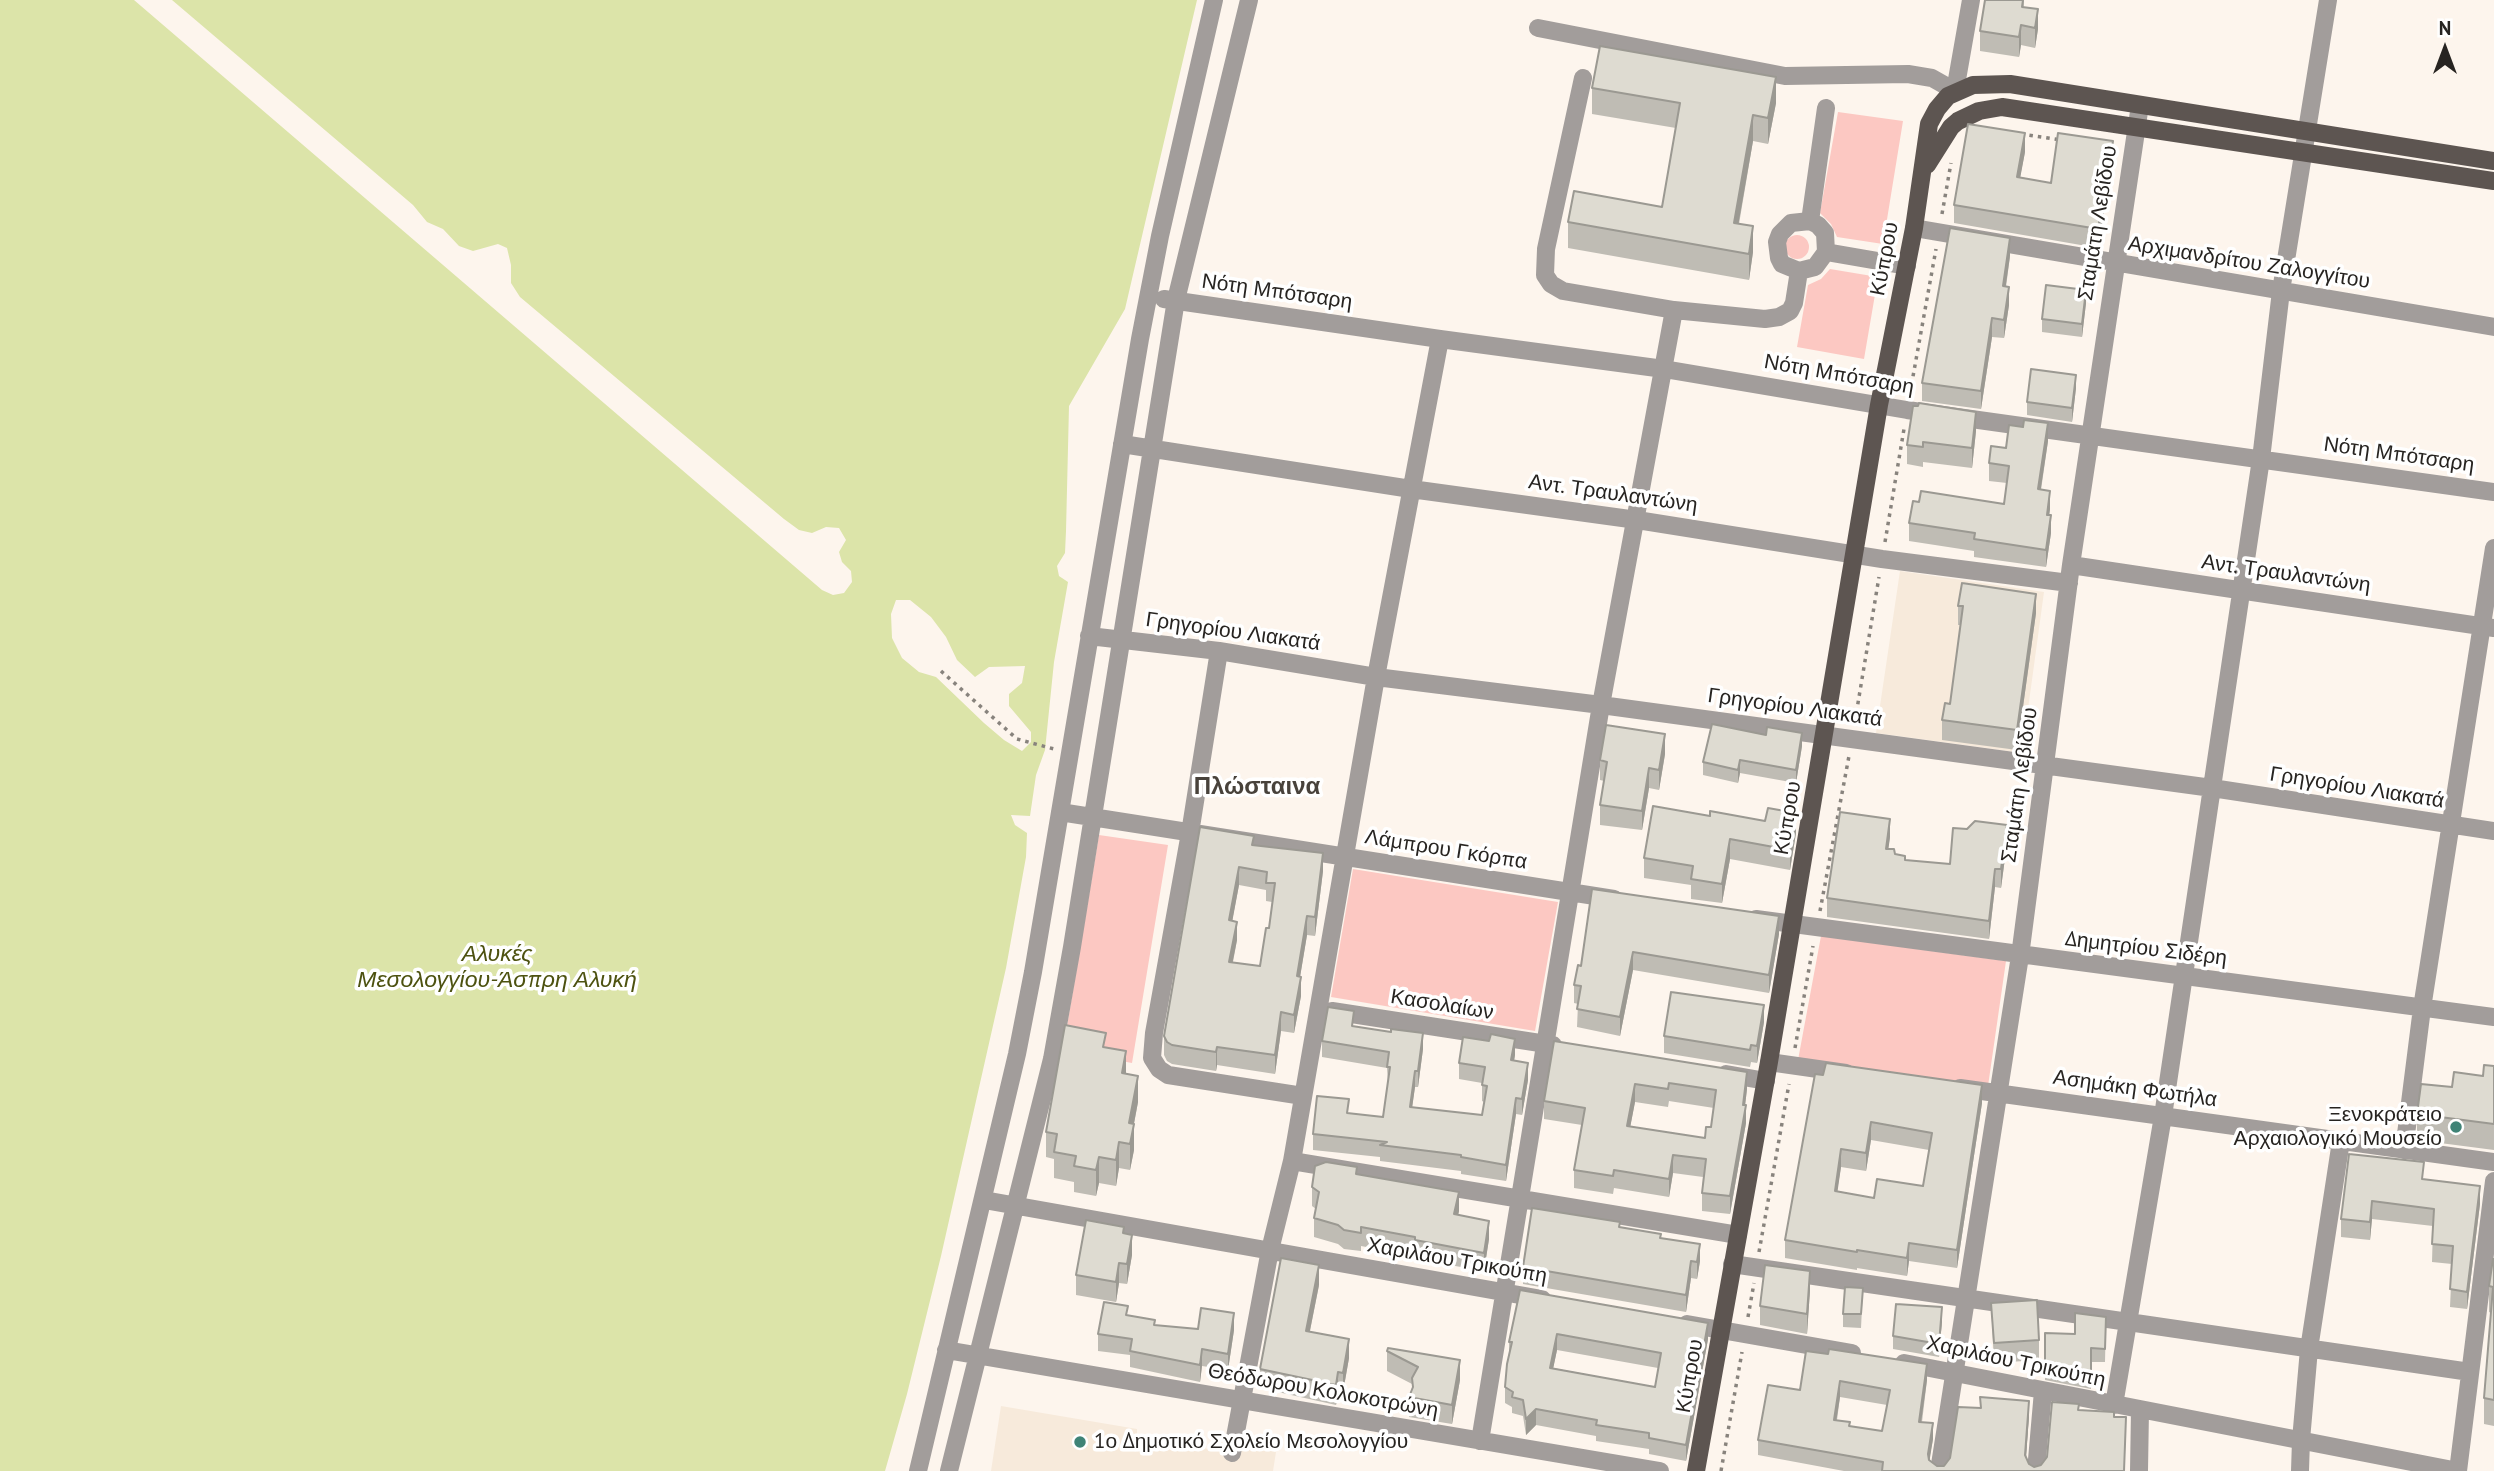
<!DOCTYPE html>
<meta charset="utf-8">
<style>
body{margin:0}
#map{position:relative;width:2494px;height:1471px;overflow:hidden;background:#fdf5ed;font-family:"PT Sans",sans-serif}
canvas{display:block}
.north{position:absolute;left:2410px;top:14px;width:70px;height:70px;-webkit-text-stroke:5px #fff;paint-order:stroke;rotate:0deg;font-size:19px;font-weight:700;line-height:28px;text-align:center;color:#272421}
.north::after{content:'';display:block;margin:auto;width:24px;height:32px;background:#272421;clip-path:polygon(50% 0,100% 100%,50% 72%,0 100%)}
</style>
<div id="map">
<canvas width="2494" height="1471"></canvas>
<div class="north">N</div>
</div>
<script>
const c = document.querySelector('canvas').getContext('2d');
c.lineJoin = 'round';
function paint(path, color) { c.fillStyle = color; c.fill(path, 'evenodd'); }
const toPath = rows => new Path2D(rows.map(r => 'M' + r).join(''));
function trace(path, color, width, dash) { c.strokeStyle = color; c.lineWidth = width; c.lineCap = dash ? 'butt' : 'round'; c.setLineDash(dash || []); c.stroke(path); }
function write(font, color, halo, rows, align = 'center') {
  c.font = font + ' "PT Sans",sans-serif'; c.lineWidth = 7; c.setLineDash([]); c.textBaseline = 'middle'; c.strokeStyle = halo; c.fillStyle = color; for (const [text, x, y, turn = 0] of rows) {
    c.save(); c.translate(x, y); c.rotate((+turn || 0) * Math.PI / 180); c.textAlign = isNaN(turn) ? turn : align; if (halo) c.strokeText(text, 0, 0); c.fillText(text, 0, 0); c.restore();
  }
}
paint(toPath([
 [1900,571,2044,592,2022,753,1876,733],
 [1001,1406,1137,1429,1137,1438,1241,1454,1242,1446,1276,1452,1273,1471,991,1471]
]), '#f7eadb');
paint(toPath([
 [1838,112,1903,121,1883,244,1837,237,1831,224,1820,213],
 '1785 247a12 12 0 1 1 24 0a12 12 0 1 1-24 0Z',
 [1830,269,1878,277,1864,359,1797,347,1808,285,1821,279],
 [1099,835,1168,845,1132,1063,1063,1050],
 [1353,869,1558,902,1535,1031,1331,997],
 [1821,936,2006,961,1988,1086,1798,1060]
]), '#fcc8c2');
paint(toPath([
 [0,0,134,0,822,590,833,595,844,593,852,582,851,571,842,562,839,552,846,540,839,528,826,527,812,533,799,530,784,519,520,297,511,283,511,265,507,248,498,244,473,251,459,246,443,229,427,222,413,205,172,0,1197,0,1125,309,1069,406,1066,531,1065,553,1057,566,1059,576,1068,582,1054,662,1045,750,1036,775,1030,816,1011,815,1015,825,1027,833,1026,857,1006,968,941,1256,907,1394,885,1471,0,1471],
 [896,600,910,600,931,617,946,637,957,660,975,677,989,667,1025,666,1022,683,1009,694,1009,706,1031,732,1031,742,1022,751,1004,740,984,723,936,677,919,672,902,658,892,638,891,614]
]), '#dce4a9');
trace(toPath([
 [2021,134,2061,140],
 [1942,214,1951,163],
 [1910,393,1936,249],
 [1885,542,1904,429],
 [941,671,1017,739,1054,749],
 [1855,721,1879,577],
 [1820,911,1849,756],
 [1795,1048,1813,946],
 [1759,1252,1789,1084],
 [1748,1317,1754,1283],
 [1721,1471,1742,1352]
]), '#88837d', 3.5, [3.5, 5]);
trace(toPath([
 [1538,28,1785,76,1908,74,1932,78,1955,91,1971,0],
 [1914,228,2494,327],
 [1826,252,1907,266],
 [1799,271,1782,264,1779,258,1777,242,1780,234,1791,223,1810,221],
 [1164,299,1440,339,1664,369,1907,410,2494,492],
 [1674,310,1765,319,1779,317,1790,311,1794,303,1799,271,1815,267,1826,252,1825,233,1818,225,1810,221,1826,108],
 [1122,444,1411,489,1637,520,1882,559,2069,583],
 [2071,565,2494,628],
 [1089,636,1219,651,1376,677,1601,705,2212,788,2494,831],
 [1219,651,1190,833,1154,1033,1152,1058,1159,1069,1168,1075,1303,1096],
 [1060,812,1614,899],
 [1756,919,2494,1017],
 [1332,1011,1553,1045],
 [1769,1062,1846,1073],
 [1726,1074,1766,1081],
 [1960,1088,2494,1162],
 [2404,1150,2422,1008,2494,548],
 [1292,1161,1738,1235],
 [984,1200,1542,1299],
 [1732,1264,2470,1372],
 [1687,1324,1852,1353],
 [946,1350,1660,1471],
 [1904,1363,2458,1471],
 [2114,1405,2163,1116,2261,459,2281,291,2328,0],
 [1480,1441,1601,705,1674,310,1563,291,1551,284,1545,275,1546,249,1583,78],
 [1232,1453,1270,1250,1292,1161,1376,677,1440,339],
 [918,1471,1017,1054,1033,972,1140,339,1160,236,1214,0],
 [949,1471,1052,1059,1072,947,1176,300,1249,0],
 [1939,1471,2020,956,2071,565,2140,105],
 [2036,1471,2043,1391],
 [2139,1471,2140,1410],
 [2300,1471,2301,1440,2309,1349,2341,1141],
 [2458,1471,2494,1181]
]), '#a29d9b', 18);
trace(toPath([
 [1927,165,1951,127,1958,121,1979,111,2002,107,2494,181],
 [1696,1471,1769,1062,1879,405,1914,228,1929,124,1937,109,1948,96,1973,85,2010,84,2494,161]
]), '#5d5551', 18);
paint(toPath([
 [2024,0,2024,7,2038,29,2035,48,2021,45,2019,57,1980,51,1980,31],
 [1592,88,1776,103,1768,144,1753,141,1739,224,1753,252,1749,280,1568,248,1568,222,1662,207,1676,128,1592,114],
 [2025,152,2020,177,2051,183,2113,160,2098,248,1954,223,1954,205],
 [2010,256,2006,287,2009,305,2004,338,1992,337,1981,409,1922,401,1922,383],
 [2086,303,2082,337,2042,332,2042,319],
 [2076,388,2072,422,2027,415,2027,402],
 [1976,431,1972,468,1923,462,1923,467,1907,464,1907,445],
 [2048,441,2041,490,2050,509,2049,515,2051,533,2046,567,1974,557,1974,551,1909,541,1909,523,1919,502,2004,504,2007,483,1989,481,1989,463,2006,448],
 [1958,606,2036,613,2017,750,1942,740,1942,720,1950,704,1961,625,1958,625],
 [1802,746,1796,783,1740,773,1738,783,1703,775,1703,762],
 [1665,754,1659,790,1649,788,1642,830,1600,825,1600,805,1604,781,1600,780,1600,760],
 [1653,806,1796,833,1790,870,1730,859,1722,903,1691,899,1691,885,1644,878,1644,858],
 [1200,827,1254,845,1323,871,1315,936,1307,935,1300,977,1301,996,1294,1033,1281,1031,1275,1074,1217,1065,1216,1071,1172,1064,1167,1061,1164,1055,1164,1036],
 [1239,885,1266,890,1266,901,1272,902,1269,928,1260,966,1233,962,1237,940,1232,921],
 [1890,837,1888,849,1905,860,1950,864,2007,843,2001,888,1995,887,1989,939,1827,917,1827,898],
 [1592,889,1779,934,1769,993,1633,970,1620,1036,1577,1027,1578,1004,1574,1003,1574,985,1581,966],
 [1764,1022,1757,1063,1751,1062,1750,1067,1664,1053,1664,1036],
 [1354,1026,1423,1049,1418,1087,1415,1087,1412,1107,1482,1115,1484,1102,1482,1101,1482,1083,1459,1079,1459,1063,1515,1055,1514,1061,1528,1080,1522,1115,1516,1114,1506,1181,1461,1174,1461,1171,1380,1161,1380,1157,1313,1150,1313,1134,1349,1113,1383,1117,1388,1083,1387,1068,1322,1057,1322,1041],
 [1554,1041,1747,1089,1745,1105,1746,1123,1730,1214,1702,1211,1702,1193,1703,1177,1673,1173,1669,1197,1614,1188,1613,1194,1574,1188,1574,1170,1582,1125,1544,1119,1544,1101],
 [1669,1101,1714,1108,1711,1127,1705,1138,1630,1127,1635,1102,1668,1107],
 [1106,1048,1126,1074,1138,1102,1134,1124,1134,1150,1130,1170,1119,1168,1116,1186,1099,1183,1096,1196,1074,1192,1074,1182,1054,1178,1054,1159,1046,1157,1046,1132],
 [2494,1066,2494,1150,2417,1140,2417,1114,2452,1087,2483,1076],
 [1815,1074,1982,1103,1957,1268,1909,1261,1907,1276,1857,1268,1857,1270,1785,1258,1785,1240],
 [1871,1140,1929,1150,1923,1186,1874,1198,1837,1191,1841,1167,1866,1171],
 [2349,1154,2424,1180,2480,1204,2467,1309,2450,1307,2452,1264,2432,1262,2433,1226,2372,1219,2370,1240,2341,1237,2341,1219],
 [1357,1174,1459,1211,1458,1215,1489,1239,1484,1271,1415,1259,1415,1256,1361,1246,1361,1251,1344,1249,1338,1244,1314,1237,1314,1218,1316,1209,1312,1206,1312,1187],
 [1620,1227,1661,1238,1700,1261,1697,1279,1691,1278,1686,1312,1523,1284,1523,1267],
 [1124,1234,1132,1255,1127,1284,1119,1283,1116,1302,1076,1295,1076,1275],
 [2494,1259,2494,1426,2484,1424,2484,1398,2491,1313,2489,1312,2489,1286],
 [1319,1285,1310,1331,1349,1358,1343,1392,1338,1392,1336,1405,1260,1388,1260,1369],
 [1863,1288,1861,1328,1843,1327,1843,1314],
 [1520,1290,1708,1339,1686,1461,1649,1454,1649,1449,1596,1441,1596,1436,1536,1425,1526,1435,1523,1416,1512,1413,1512,1407,1505,1403,1505,1387,1509,1353,1509,1342],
 [1557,1350,1658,1368,1655,1387,1553,1368],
 [1810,1290,1807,1334,1760,1325,1760,1306],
 [1991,1303,2039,1340,2039,1360,1994,1363],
 [1128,1315,1155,1325,1198,1329,1234,1330,1228,1370,1202,1366,1200,1382,1130,1367,1130,1355,1098,1351,1098,1334],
 [2106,1317,2105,1362,2091,1362,2091,1389,2045,1380,2045,1333,2075,1334],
 [1942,1320,1939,1357,1893,1349,1893,1336],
 [1387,1351,1460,1380,1452,1424,1409,1417,1409,1397,1412,1388,1412,1384,1387,1371],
 [1806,1351,1927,1380,1922,1422,1933,1439,1929,1460,1937,1466,1944,1466,1950,1458,1980,1408,1980,1397,2029,1416,2026,1458,2029,1464,2034,1467,2041,1465,2079,1410,2114,1417,2126,1432,2124,1471,1844,1471,1758,1455,1758,1440,1800,1390],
 [1840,1397,1887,1405,1882,1431,1850,1426,1837,1420]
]), '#bfbcb4');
paint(toPath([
 [2038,9,2038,29,2035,48,2035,28],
 [2021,25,2021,45,2019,57,2019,37],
 [1776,77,1776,103,1768,144,1768,118],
 [1753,115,1753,141,1734,249,1734,223],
 [2025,133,2025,152,2017,195,2017,177],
 [2113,141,2113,160,2098,248,2098,229],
 [1753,226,1753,252,1749,280,1749,254],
 [2010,238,2010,256,2003,305,2003,286],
 [2009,287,2009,305,2004,338,2004,320],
 [2086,290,2086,303,2082,337,2082,324],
 [1992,318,1992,337,1981,409,1981,391],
 [2076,375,2076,388,2072,422,2072,408],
 [1976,412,1976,431,1972,468,1972,448],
 [2048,423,2048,441,2038,507,2038,489],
 [2050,491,2050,509,2047,532,2047,515],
 [2051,515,2051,533,2046,567,2046,550],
 [2036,594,2036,613,2017,750,2017,730],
 [1802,733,1802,746,1796,783,1796,770],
 [1665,734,1665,754,1659,790,1659,770],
 [1740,760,1740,773,1738,783,1738,770],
 [1649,768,1649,788,1642,830,1642,811],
 [1796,813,1796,833,1790,870,1790,850],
 [1890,819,1890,837,1886,867,1886,849],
 [2007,825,2007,843,2001,888,2001,869],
 [1730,839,1730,859,1722,903,1722,884],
 [1323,853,1323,871,1315,936,1315,917],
 [1239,867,1239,885,1229,939,1229,920],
 [1995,869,1995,887,1989,939,1989,921],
 [1307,916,1307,935,1297,995,1297,976],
 [1779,916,1779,934,1769,993,1769,975],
 [1237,922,1237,940,1229,980,1229,962],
 [1633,952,1633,970,1620,1036,1620,1017],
 [1301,977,1301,996,1294,1033,1294,1015],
 [1764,1005,1764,1022,1757,1063,1757,1046],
 [1281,1012,1281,1031,1275,1074,1275,1055],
 [1423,1033,1423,1049,1418,1087,1418,1071],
 [1515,1039,1515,1055,1511,1077,1511,1060],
 [1217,1047,1217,1065,1216,1071,1216,1052],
 [1126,1051,1126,1077,1122,1073],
 [1528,1063,1528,1080,1522,1115,1522,1099],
 [1415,1071,1415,1087,1410,1123,1410,1107],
 [1747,1072,1747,1089,1743,1123,1743,1105],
 [1138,1076,1138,1102,1130,1144,1129,1123],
 [1635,1084,1635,1102,1627,1144,1627,1126],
 [1982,1085,1982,1103,1957,1268,1957,1250],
 [1516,1098,1516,1114,1506,1181,1506,1165],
 [1746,1105,1746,1123,1730,1214,1730,1196],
 [1871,1122,1871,1140,1866,1171,1866,1153],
 [1134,1124,1134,1150,1130,1170,1130,1144],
 [1119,1142,1119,1168,1116,1186,1116,1160],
 [1841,1149,1841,1167,1835,1209,1835,1191],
 [1673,1155,1673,1173,1669,1197,1669,1179],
 [1099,1157,1099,1183,1096,1196,1096,1170],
 [2480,1186,2480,1204,2467,1309,2467,1292],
 [1459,1192,1459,1211,1454,1233,1454,1214],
 [2372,1201,2372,1219,2370,1240,2370,1222],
 [1489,1221,1489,1239,1484,1271,1484,1253],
 [1132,1235,1132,1255,1127,1284,1127,1264],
 [1909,1243,1909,1261,1907,1276,1907,1258],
 [1700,1244,1700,1261,1697,1279,1697,1262],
 [1691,1261,1691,1278,1686,1312,1686,1295],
 [1119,1263,1119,1283,1116,1302,1116,1282],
 [1319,1265,1319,1285,1306,1350,1306,1331],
 [1810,1271,1810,1290,1807,1334,1807,1314],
 [1942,1307,1942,1320,1939,1357,1939,1344],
 [1234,1313,1234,1330,1228,1370,1228,1354],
 [1708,1323,1708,1339,1686,1461,1686,1445],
 [1557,1334,1557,1350,1550,1384,1550,1368],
 [1349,1339,1349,1358,1343,1392,1343,1373],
 [1202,1349,1202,1366,1200,1382,1200,1365],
 [1460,1360,1460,1380,1452,1424,1452,1405],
 [1927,1364,1927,1380,1919,1437,1919,1422],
 [1338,1372,1338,1392,1336,1405,1336,1385],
 [1840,1381,1840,1397,1834,1435,1834,1420],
 [2029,1401,2029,1416,2025,1471,2025,1455],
 [1536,1409,1536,1425,1526,1435,1526,1419],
 [1933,1423,1933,1439,1928,1470,1928,1454]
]), '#9b9992');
const building = toPath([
 [1985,0,2023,0,2022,7,2038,9,2035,28,2021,25,2019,37,1980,31,1985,0],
 [1600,46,1776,77,1768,118,1753,115,1734,223,1753,226,1749,254,1568,222,1574,191,1662,207,1680,103,1592,88,1600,46],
 [1968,124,2025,133,2017,177,2051,183,2058,133,2113,141,2098,229,1954,205,1968,124],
 [1950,228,2010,238,2003,286,2009,287,2004,320,1992,318,1981,391,1922,383,1950,228],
 [2046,285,2086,290,2082,324,2042,319,2046,285],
 [2031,369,2076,375,2072,408,2027,402,2031,369],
 [1919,403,1976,412,1972,448,1923,442,1923,447,1907,445,1913,406,1918,406,1919,403],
 [2024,420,2048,423,2038,489,2050,491,2047,515,2051,515,2046,550,1974,539,1975,533,1909,523,1913,501,1919,502,1921,491,2004,504,2009,466,1989,463,1991,446,2006,448,2009,425,2023,427,2024,420],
 [1962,583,2036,594,2017,730,1942,720,1945,703,1950,704,1963,606,1958,606,1962,583],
 [1712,724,1766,735,1767,727,1802,733,1796,770,1740,760,1738,770,1703,762,1712,724],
 [1606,725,1665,734,1659,770,1649,768,1642,811,1600,805,1607,762,1600,760,1606,725],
 [1653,806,1710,816,1710,811,1765,821,1768,808,1796,813,1790,850,1730,839,1722,884,1691,879,1693,866,1644,858,1653,806],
 [1840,812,1890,819,1886,849,1894,849,1895,854,1905,856,1905,860,1950,864,1953,828,1967,829,1975,821,2007,825,2001,869,1995,869,1989,921,1827,898,1840,812],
 [1200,827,1254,836,1252,845,1323,853,1315,917,1307,916,1297,976,1301,977,1294,1015,1281,1012,1275,1055,1217,1047,1216,1052,1172,1045,1167,1042,1164,1036,1200,827],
 [1239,867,1267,872,1266,883,1275,883,1269,928,1266,928,1260,966,1229,962,1237,922,1229,920,1239,867],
 [1592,889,1779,916,1769,975,1633,952,1620,1017,1577,1009,1581,986,1574,985,1578,965,1581,966,1592,889],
 [1671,992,1764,1005,1757,1046,1751,1045,1750,1050,1664,1036,1671,992],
 [1328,1007,1354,1011,1352,1026,1391,1032,1391,1029,1423,1033,1418,1071,1415,1071,1410,1107,1482,1115,1487,1086,1482,1085,1485,1067,1459,1063,1463,1037,1489,1041,1491,1034,1515,1039,1511,1060,1528,1063,1522,1099,1516,1098,1506,1165,1461,1157,1461,1155,1380,1145,1387,1142,1313,1134,1317,1096,1349,1099,1347,1113,1383,1117,1390,1067,1387,1067,1389,1052,1322,1041,1328,1007],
 [1065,1025,1106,1033,1103,1047,1126,1051,1122,1073,1138,1076,1129,1123,1134,1124,1130,1144,1119,1142,1116,1160,1099,1157,1096,1170,1074,1166,1076,1156,1054,1152,1057,1134,1046,1132,1065,1025],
 [1554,1041,1747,1072,1743,1105,1746,1105,1730,1196,1702,1193,1706,1159,1673,1155,1669,1179,1614,1170,1613,1176,1574,1170,1585,1108,1544,1101,1554,1041],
 [1669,1083,1716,1090,1711,1127,1706,1127,1705,1138,1627,1126,1635,1084,1668,1089,1669,1083],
 [1826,1063,1982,1085,1957,1250,1909,1243,1907,1258,1857,1250,1857,1252,1785,1240,1815,1074,1823,1075,1826,1063],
 [1871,1122,1932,1133,1923,1186,1877,1179,1874,1198,1835,1191,1841,1149,1866,1153,1871,1122],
 [2484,1065,2494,1066,2494,1124,2417,1114,2421,1084,2452,1087,2454,1072,2483,1076,2484,1065],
 [2349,1154,2424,1162,2422,1179,2480,1186,2467,1292,2450,1289,2453,1246,2432,1244,2434,1209,2372,1201,2370,1222,2341,1219,2349,1154],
 [1326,1162,1357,1167,1356,1174,1459,1192,1454,1214,1489,1221,1484,1253,1415,1240,1415,1237,1361,1227,1361,1233,1344,1230,1338,1225,1314,1218,1319,1192,1312,1187,1315,1166,1326,1162],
 [1532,1208,1620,1222,1619,1227,1661,1234,1660,1238,1700,1244,1697,1262,1691,1261,1686,1295,1523,1267,1532,1208],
 [1086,1220,1124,1227,1123,1233,1132,1235,1127,1264,1119,1263,1116,1282,1076,1275,1086,1220],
 [1281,1258,1319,1265,1306,1331,1349,1339,1343,1373,1338,1372,1336,1385,1260,1369,1281,1258],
 [2493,1259,2494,1259,2494,1400,2484,1398,2493,1287,2489,1286,2493,1259],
 [1765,1265,1810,1271,1807,1314,1760,1306,1765,1265],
 [1845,1287,1863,1288,1861,1314,1843,1314,1845,1287],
 [1520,1290,1708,1323,1686,1445,1649,1438,1649,1433,1596,1425,1597,1420,1536,1409,1526,1419,1523,1400,1512,1397,1513,1392,1505,1387,1507,1364,1512,1342,1509,1342,1520,1290],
 [1557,1334,1661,1353,1655,1387,1550,1368,1557,1334],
 [2037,1300,2039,1340,1994,1343,1991,1303,2037,1300],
 [1104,1302,1128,1306,1126,1315,1155,1320,1154,1325,1198,1329,1201,1308,1234,1313,1228,1354,1202,1349,1200,1365,1130,1351,1132,1339,1098,1334,1104,1302],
 [1896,1304,1942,1307,1939,1344,1893,1336,1896,1304],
 [2075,1313,2106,1317,2105,1349,2091,1348,2091,1375,2045,1367,2045,1333,2075,1334,2075,1313],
 [1388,1348,1460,1360,1452,1405,1409,1397,1413,1387,1412,1378,1418,1367,1387,1351,1388,1348],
 [1829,1349,1927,1364,1919,1422,1933,1423,1928,1454,1929,1460,1937,1466,1944,1466,1950,1458,1958,1407,1981,1408,1980,1397,2029,1401,2025,1455,2029,1464,2034,1467,2041,1465,2047,1457,2052,1402,2079,1404,2078,1410,2114,1412,2114,1417,2126,1417,2124,1471,1882,1471,1883,1462,1758,1440,1768,1385,1800,1390,1806,1351,1828,1354,1829,1349],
 [1840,1381,1890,1390,1882,1431,1849,1426,1850,1422,1834,1420,1840,1381]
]);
paint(building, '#dedbd1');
trace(building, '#9b9992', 2);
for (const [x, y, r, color] of [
 [2456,1127,7,"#3f8376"],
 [1080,1442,7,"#3f8376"]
]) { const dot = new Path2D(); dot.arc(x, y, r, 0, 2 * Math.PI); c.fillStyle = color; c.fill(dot); trace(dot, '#fff', 2.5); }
write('21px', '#272421', '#fff', [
 ["Σταμάτη Λεβίδου",2098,223,-81],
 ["Κύπρου",1885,259,-79],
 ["Αρχιμανδρίτου Ζαλογγίτου",2249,263,9],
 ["Νότη Μπότσαρη",1277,292,8],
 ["Νότη Μπότσαρη",1839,375,10],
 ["Νότη Μπότσαρη",2399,455,8],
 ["Αντ. Τραυλαντώνη",1613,494,8],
 ["Αντ. Τραυλαντώνη",2286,574,8],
 ["Γρηγορίου Λιακατά",1233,632,8],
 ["Γρηγορίου Λιακατά",1795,708,8],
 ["Σταμάτη Λεβίδου",2020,785,-82],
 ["Γρηγορίου Λιακατά",2357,788,9],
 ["Κύπρου",1788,818,-80],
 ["Λάμπρου Γκόρπα",1446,850,9],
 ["Δημητρίου Σιδέρη",2146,949,7],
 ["Κασολαίων",1442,1005,9],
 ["Ασημάκη Φωτήλα",2135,1089,8],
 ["Χαριλάου Τρικούπη",1457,1261,10],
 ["Χαριλάου Τρικούπη",2016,1362,12],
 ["Κύπρου",1690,1376,-80],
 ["Θεόδωρου Κολοκοτρώνη",1323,1391,10]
]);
write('21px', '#272421', '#fff', [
 ["Ξενοκράτειο",2442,1115],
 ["Αρχαιολογικό Μουσείο",2442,1139],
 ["1ο Δημοτικό Σχολείο Μεσολογγίου",1094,1442,"left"]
], 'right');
write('italic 23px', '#4d5210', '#fff', [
 ["Αλυκές",497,954],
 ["Μεσολογγίου-Άσπρη Αλυκή",497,980]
]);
write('bold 24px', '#48423b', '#fff', [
 ["Πλώσταινα",1257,787]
]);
</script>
